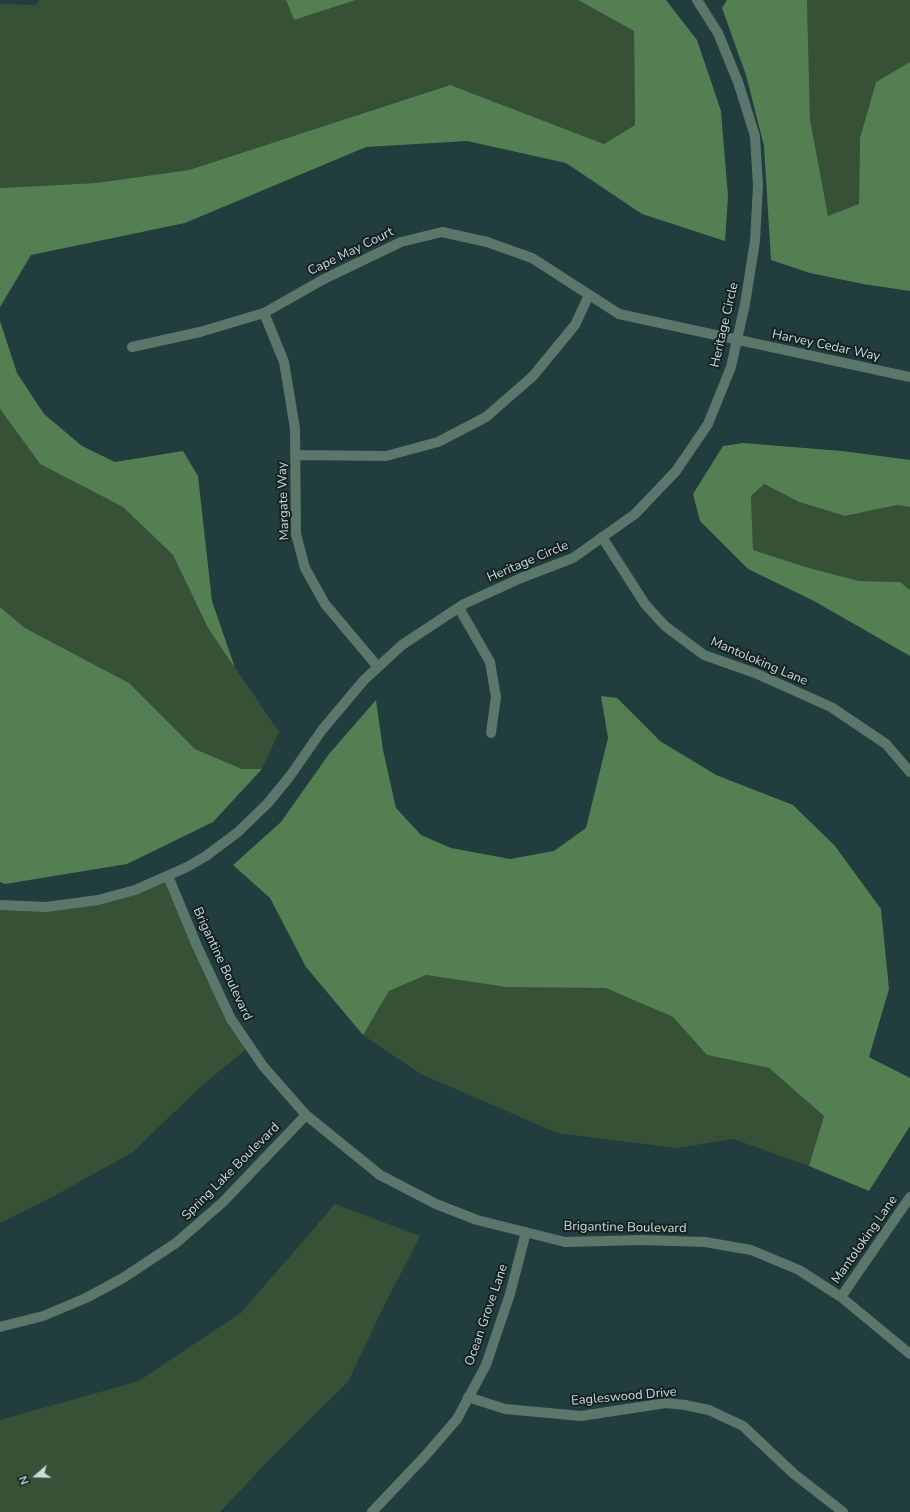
<!DOCTYPE html>
<style>
body{margin:0}
#map{position:relative;width:910px;height:1512px;overflow:hidden;background:#213d3d;font-family:"Nunito Sans",sans-serif}
canvas{display:block}
.north{position:absolute;left:16px;top:1456px;width:40px;height:40px;-webkit-text-stroke:3px #152221;paint-order:stroke;rotate:250deg;font-size:11px;font-weight:700;line-height:16px;text-align:center;color:#cbdada}
.north::after{content:'';display:block;margin:auto;width:14px;height:18px;background:#cbdada;clip-path:polygon(50% 0,100% 100%,50% 72%,0 100%)}
</style>
<div id="map">
<canvas width="910" height="1512"></canvas>
<div class="north">N</div>
</div>
<script>
const c = document.querySelector('canvas').getContext('2d');
c.lineJoin = 'round';
function paint(path, color) { c.fillStyle = color; c.fill(path, 'evenodd'); }
const toPath = rows => new Path2D(rows.map(r => 'M' + r).join(''));
function trace(path, color, width, dash) { c.strokeStyle = color; c.lineWidth = width; c.lineCap = dash ? 'butt' : 'round'; c.setLineDash(dash || []); c.stroke(path); }
function write(font, color, halo, rows, align = 'center') {
  c.font = font + ' "Nunito Sans",sans-serif'; c.lineWidth = 4; c.setLineDash([]); c.textBaseline = 'middle'; c.strokeStyle = halo; c.fillStyle = color; for (const [text, x, y, turn = 0] of rows) {
    c.save(); c.translate(x, y); c.rotate((+turn || 0) * Math.PI / 180); c.textAlign = isNaN(turn) ? turn : align; if (halo) c.strokeText(text, 0, 0); c.fillText(text, 0, 0); c.restore();
  }
}
paint(toPath([
 [39,0,286,0,294,20,356,0,578,0,634,31,635,125,604,144,449,85,189,170,96,183,0,188,0,4,36,5],
 [807,0,910,0,910,62,876,82,860,138,859,205,828,216,810,119],
 [0,409,40,464,123,507,173,555,208,628,279,732,262,769,242,769,195,749,129,683,25,628,0,607],
 [763,484,799,502,845,516,897,505,910,507,910,590,899,582,859,581,809,568,753,550,751,496],
 [168,876,197,946,250,1046,200,1087,133,1152,56,1195,0,1223,0,905,98,900],
 [426,975,506,987,606,987,673,1017,707,1055,769,1068,824,1116,809,1166,733,1139,677,1148,557,1133,421,1074,363,1035,389,991],
 [335,1204,420,1236,381,1312,348,1382,267,1462,220,1512,0,1512,0,1420,139,1381,241,1313]
]), '#375137');
paint(toPath([
 [286,0,356,0,294,20],
 [578,0,666,0,697,40,721,111,728,196,725,241,642,214,566,163,467,141,366,147,185,223,31,255,0,307,0,188,96,183,189,170,450,85,604,144,635,125,634,31],
 [727,0,807,0,810,119,828,216,859,204,860,138,876,82,910,62,910,291,863,284,810,273,771,260,764,146,746,75,722,8],
 [0,321,17,373,44,414,82,446,115,462,183,451,198,476,212,601,235,668,208,628,173,555,123,507,40,464,0,409],
 [743,443,842,451,910,460,910,507,897,505,845,516,799,502,764,484,751,496,753,550,809,568,859,581,900,582,910,590,910,656,814,601,748,569,700,521,693,494,723,446],
 [0,607,25,628,129,683,195,749,242,769,262,769,213,822,127,864,5,884,0,882],
 [601,696,617,698,660,741,716,775,793,805,835,846,881,909,889,989,869,1057,910,1078,910,1126,869,1191,809,1166,824,1116,769,1068,707,1055,673,1017,606,988,506,987,426,975,389,991,363,1035,306,967,270,898,233,865,281,822,329,754,376,700,383,750,396,808,421,835,451,848,510,859,554,851,586,828,608,738]
]), '#537f53');
trace(toPath([
 [264,313,284,362,290,398,295,429,296,534,305,568,325,604,378,667],
 [132,347,200,332,264,313,324,279,401,242,442,232,487,242,532,258,619,314,910,377],
 [295,455,386,456,438,442,486,417,533,376,575,325,589,295],
 [602,537,645,604,665,626,704,655,755,673,831,707,886,744,910,772],
 [459,608,490,662,496,697,491,733],
 [168,876,197,946,231,1019,263,1066,306,1115,380,1175,436,1204,477,1220,565,1242,642,1240,705,1242,751,1250,799,1270,841,1297,910,1354],
 [0,905,46,907,98,900,135,890,187,867,206,856,238,832,268,803,290,776,322,730,364,680,402,645,464,604,521,578,573,558,635,514,676,471,708,424,731,367,745,304,755,241,758,186,755,136,738,82,718,33,697,0],
 [841,1297,910,1197],
 [0,1327,43,1316,86,1298,123,1278,176,1243,223,1202,306,1115],
 [468,1397,505,1409,581,1416,666,1403,685,1405,709,1410,743,1426,794,1474,843,1512],
 [372,1512,426,1455,457,1419,486,1365,510,1294,526,1232]
]), '#5b776c', 10);
write('13px', '#cbdada', '#152221', [
 ["Cape May Court",351,252,-26],
 ["Heritage Circle",725,325,-77],
 ["Harvey Cedar Way",826,346,12],
 ["Margate Way",284,501,-92],
 ["Heritage Circle",528,562,-23],
 ["Mantoloking Lane",759,662,23],
 ["Brigantine Boulevard",222,964,65],
 ["Spring Lake Boulevard",231,1172,-45],
 ["Brigantine Boulevard",625,1228,1],
 ["Mantoloking Lane",865,1240,-55],
 ["Ocean Grove Lane",487,1315,-71],
 ["Eagleswood Drive",624,1397,-5]
]);
</script>
